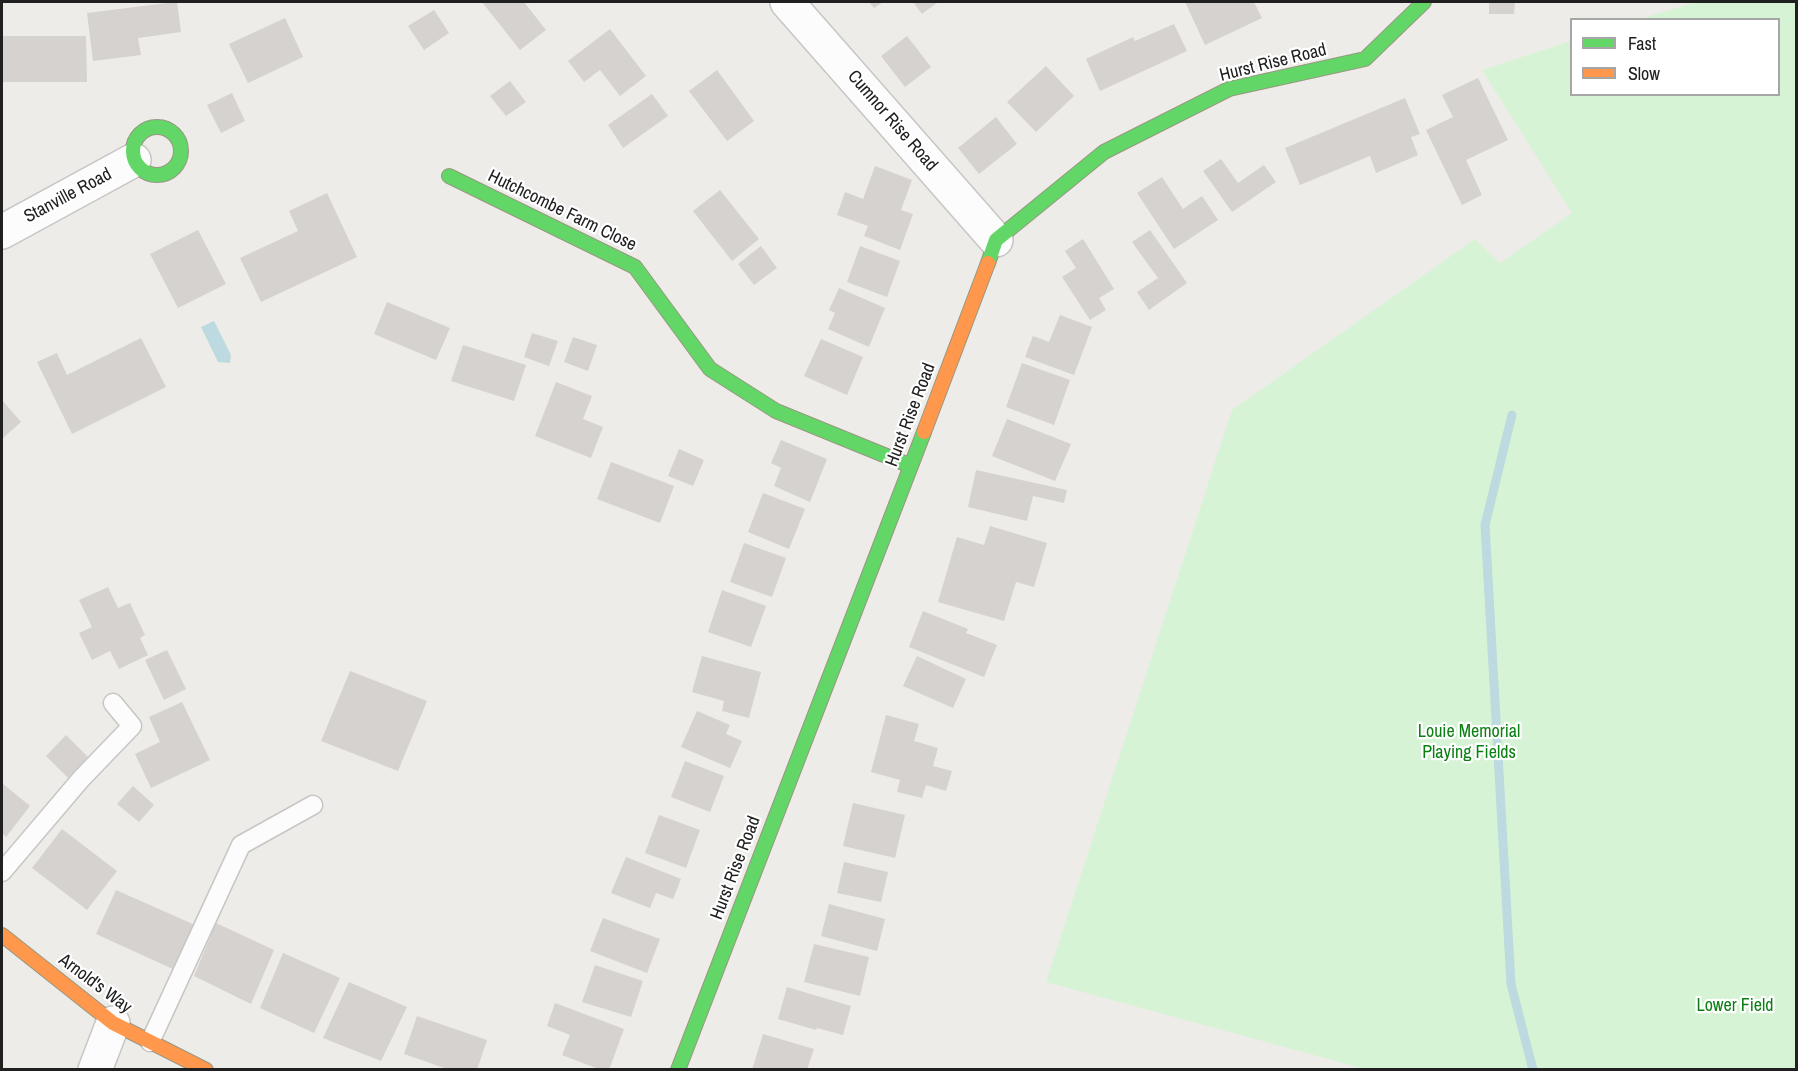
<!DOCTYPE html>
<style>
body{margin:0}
#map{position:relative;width:1798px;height:1071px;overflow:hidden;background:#eeece8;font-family:"Archivo Narrow",sans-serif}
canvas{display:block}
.frame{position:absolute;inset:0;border:3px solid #202020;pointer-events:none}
.legend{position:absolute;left:1570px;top:18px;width:210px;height:78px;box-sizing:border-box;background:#fff;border:2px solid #a6a6a6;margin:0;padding:8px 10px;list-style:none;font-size:18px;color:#202020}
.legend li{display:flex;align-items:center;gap:12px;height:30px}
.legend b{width:30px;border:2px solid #a6a6a6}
</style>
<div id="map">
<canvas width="1798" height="1071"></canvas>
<div class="frame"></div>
<ul class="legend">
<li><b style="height:8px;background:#63d668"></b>Fast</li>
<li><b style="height:8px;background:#ff974d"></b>Slow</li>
</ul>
</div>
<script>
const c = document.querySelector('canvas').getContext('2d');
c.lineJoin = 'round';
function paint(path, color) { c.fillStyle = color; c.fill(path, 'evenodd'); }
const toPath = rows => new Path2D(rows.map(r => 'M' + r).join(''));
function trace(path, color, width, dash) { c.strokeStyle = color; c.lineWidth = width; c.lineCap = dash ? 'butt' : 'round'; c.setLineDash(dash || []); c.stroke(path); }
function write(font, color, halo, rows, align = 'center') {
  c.font = font + ' "Archivo Narrow",sans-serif'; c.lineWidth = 4.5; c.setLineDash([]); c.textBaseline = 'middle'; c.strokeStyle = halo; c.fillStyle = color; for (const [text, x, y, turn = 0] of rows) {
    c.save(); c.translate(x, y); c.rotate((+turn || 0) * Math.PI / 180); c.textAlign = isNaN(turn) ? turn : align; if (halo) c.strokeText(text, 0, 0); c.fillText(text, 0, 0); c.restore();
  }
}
paint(toPath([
 [1696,2,1796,2,1796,1069,1365,1069,1046,982,1232,410,1475,239,1500,263,1572,213,1482,70,1571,41,1572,94,1778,94,1778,20,1640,19]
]), '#d7f3d6');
paint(toPath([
 [214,321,231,355,230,363,218,362,201,327]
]), '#bcdae0');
trace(toPath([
 [1512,415,1485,525,1511,984,1533,1070]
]), '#bcdae0', 9);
paint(toPath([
 [175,2,177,2,181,32,138,38,141,55,93,61,87,13],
 [482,2,524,2,546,30,520,50],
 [869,2,883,2,874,8],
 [913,2,938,2,922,14],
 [1185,2,1254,2,1262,18,1205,45],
 [1489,2,1515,2,1514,14,1489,14],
 [434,10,449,33,424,50,408,26],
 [285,18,303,57,248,83,229,44],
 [1174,24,1187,51,1100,91,1086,59,1133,37,1135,41],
 [610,29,646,76,620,96,600,70,584,82,568,61],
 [2,36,86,36,87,82,2,82],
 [907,36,931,67,905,87,881,56],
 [1046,66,1074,96,1036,132,1007,102],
 [717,70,754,121,727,141,689,91],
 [1478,78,1508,140,1466,160,1482,195,1462,205,1426,130,1453,117,1442,95],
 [510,81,526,102,506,116,490,96],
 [232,93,245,121,221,133,207,105],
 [652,94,668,116,623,148,608,125],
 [1405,98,1420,134,1411,137,1418,155,1376,173,1370,156,1300,185,1285,148],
 [996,117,1017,144,979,174,958,148],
 [1221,159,1238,183,1264,165,1276,182,1232,212,1203,171],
 [875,166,912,180,901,210,913,214,900,250,864,236,868,226,837,215,845,192,863,199],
 [1162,177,1183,209,1202,196,1218,220,1174,249,1137,193],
 [720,190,759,239,732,261,693,211],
 [327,193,357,257,261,302,240,258,298,231,289,211],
 [198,230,226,284,178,308,150,254],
 [1150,230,1187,283,1149,310,1137,292,1158,278,1132,242],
 [1083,239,1114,289,1099,298,1106,310,1090,320,1062,277,1076,268,1065,251],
 [761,246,777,268,754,285,738,264],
 [860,246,900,261,887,297,847,282],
 [839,288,885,308,869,347,828,329,835,313,829,310],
 [387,302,450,328,436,360,374,334],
 [1060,315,1092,327,1074,375,1025,357,1033,336,1049,342],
 [532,333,558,341,549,366,524,357],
 [573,337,597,345,588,371,564,362],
 [141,338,166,387,72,434,37,362,57,353,67,375],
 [821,339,863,357,847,395,804,376],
 [463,345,526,365,514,401,451,381],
 [1022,363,1070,380,1054,425,1006,407],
 [556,382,592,396,583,419,603,427,591,458,535,436],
 [2,400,21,422,2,439],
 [1007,419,1071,444,1055,481,992,456],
 [781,440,827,459,810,502,774,486,781,468,771,463],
 [679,449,704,460,693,486,668,476],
 [611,462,674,486,660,523,597,499],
 [976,470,1067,490,1064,503,1033,496,1027,521,968,507],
 [763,493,805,509,789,549,748,532],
 [990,526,1047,543,1034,587,1016,582,1004,621,938,602,957,537,984,545],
 [744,543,786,558,772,597,730,582],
 [108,587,118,608,130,603,145,635,140,638,148,655,119,669,110,651,92,660,79,633,92,627,79,600],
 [722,590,766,606,751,647,708,632],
 [923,611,968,629,966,633,997,645,984,677,909,647],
 [167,650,186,689,164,700,145,660],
 [702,656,761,672,749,718,722,711,724,701,692,692],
 [917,656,966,679,953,708,903,686],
 [350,671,427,701,398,771,321,741],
 [182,702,210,760,151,788,135,754,160,742,149,717],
 [697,711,730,725,726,734,742,741,730,768,681,747],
 [886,715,919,724,914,741,938,748,933,766,952,771,946,791,926,785,922,798,897,792,900,780,871,772],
 [66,735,88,757,68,778,46,756],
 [685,761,724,776,710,812,671,797],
 [2,783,30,806,6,837,2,833],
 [133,786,154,805,139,822,117,804],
 [853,803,905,815,895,858,843,846],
 [659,815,700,830,686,868,645,853],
 [62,829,117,871,87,910,32,868],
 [626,857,681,879,673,899,656,893,650,908,611,893],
 [844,862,888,872,881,902,837,893],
 [116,890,195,925,175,970,96,934],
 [829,904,885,919,877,951,821,936],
 [603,918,660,939,647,973,590,951],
 [216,923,274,950,251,1004,194,976],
 [814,944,869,957,860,996,804,982],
 [283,953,340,978,314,1033,260,1008],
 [595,965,643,981,631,1017,582,1002],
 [349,982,407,1007,381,1061,323,1038],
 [787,987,851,1006,843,1035,817,1028,816,1030,778,1019],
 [555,1003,624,1029,609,1070,601,1070,562,1055,570,1035,547,1026],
 [417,1016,487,1040,477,1070,450,1070,404,1054],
 [763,1034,814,1049,807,1070,752,1070]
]), '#d5d2cf');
const lane = toPath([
 [2,872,81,779,132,726,113,703],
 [150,1042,241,845,313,805]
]);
const street = toPath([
 [787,2,996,240],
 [2,232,134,160],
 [95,1070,113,1023]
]);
const fast = toPath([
 '133 151a24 24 0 1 1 48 0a24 24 0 1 1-48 0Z',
 [449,176,635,267,710,369,776,411,911,466],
 [988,263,996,240,1104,152,1229,89,1365,59,1424,2],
 [678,1070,924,432]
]);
const slow = toPath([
 [924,432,988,263],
 [2,935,113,1023,206,1070]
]);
trace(lane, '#c7c6c4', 21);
trace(street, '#c7c6c4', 36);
trace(fast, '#979880', 16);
trace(slow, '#979880', 16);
trace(lane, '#fcfcfc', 18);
trace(street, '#fcfcfc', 33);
trace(fast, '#63d668', 14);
trace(slow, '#ff974d', 14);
write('18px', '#202020', '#fff', [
 ["Hurst Rise Road",1273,63,-14],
 ["Cumnor Rise Road",892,121,49],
 ["Stanville Road",68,196,-28],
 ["Hutchcombe Farm Close",562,211,26],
 ["Hurst Rise Road",911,415,-69],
 ["Hurst Rise Road",736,868,-69],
 ["Arnold's Way",95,984,37]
]);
write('18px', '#0c7f13', '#fff', [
 ["Louie Memorial",1469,732],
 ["Playing Fields",1469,753],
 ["Lower Field",1735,1006]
]);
</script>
